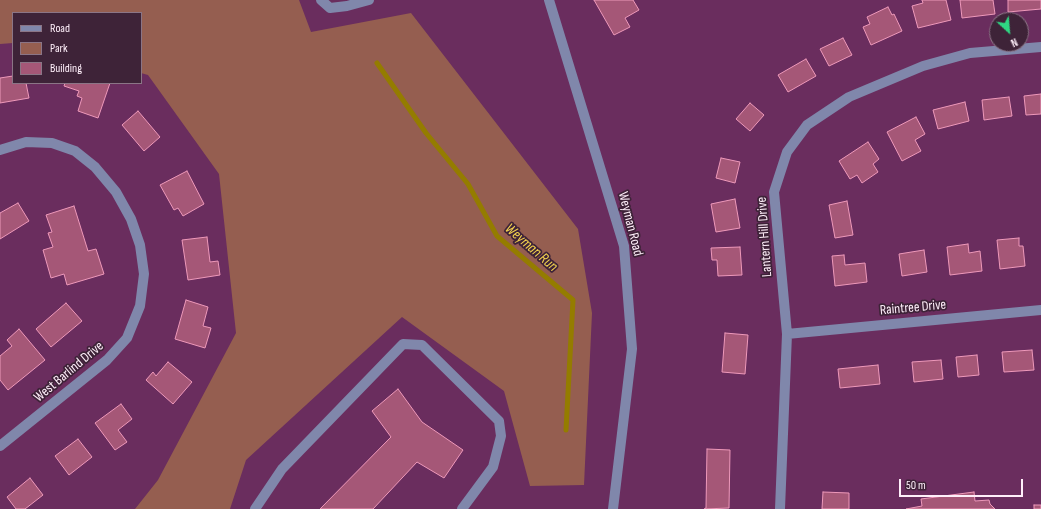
<!DOCTYPE html>
<style>
body{margin:0}
#map{position:relative;width:1041px;height:509px;overflow:hidden;background:#6a2d5e;font-family:"Sofia Sans Condensed",sans-serif}
canvas{display:block}
.legend{position:absolute;left:12px;top:12px;width:130px;height:72px;box-sizing:border-box;background:#3e2338;border:1px solid #8b7586;margin:0;padding:5px 7px;list-style:none;font-size:12px;color:#ffeffa}
.legend li{display:flex;align-items:center;gap:8px;height:20px}
.legend b{width:20px;border:1px solid #8b7586}
.north{position:absolute;left:989px;top:12px;width:40px;height:40px;box-sizing:border-box;background:#3e2338;border:1px solid #8b7586;border-radius:50%;rotate:154deg;font-size:11px;font-weight:700;line-height:16px;text-align:center;color:#ffeffa}
.north::after{content:'';display:block;margin:auto;width:14px;height:18px;background:#2fd883;clip-path:polygon(50% 0,100% 100%,50% 72%,0 100%)}
.scale{position:absolute;left:899px;top:479px;width:124px;height:18px;box-sizing:border-box;border:2px solid #ffeffa;border-top:0;padding-left:5px;font-size:12px;line-height:14px;white-space:nowrap;color:#ffeffa;-webkit-text-stroke:3px #3e2338;paint-order:stroke}
</style>
<div id="map">
<canvas width="1041" height="509"></canvas>
<ul class="legend">
<li><b style="height:5px;background:#8087ab"></b>Road</li>
<li><b style="height:11px;background:#955e50"></b>Park</li>
<li><b style="height:11px;background:#a55777"></b>Building</li>
</ul>
<div class="north">N</div>
<div class="scale">50 m</div>
</div>
<script>
const c = document.querySelector('canvas').getContext('2d');
c.lineJoin = 'round';
function paint(path, color) { c.fillStyle = color; c.fill(path, 'evenodd'); }
const toPath = rows => new Path2D(rows.map(r => 'M' + r).join(''));
function trace(path, color, width, dash) { c.strokeStyle = color; c.lineWidth = width; c.lineCap = dash ? 'butt' : 'round'; c.setLineDash(dash || []); c.stroke(path); }
function write(font, color, halo, rows, align = 'center') {
  c.font = font + ' "Sofia Sans Condensed",sans-serif'; c.lineWidth = 3.5; c.setLineDash([]); c.textBaseline = 'middle'; c.strokeStyle = halo; c.fillStyle = color; for (const [text, x, y, turn = 0] of rows) {
    c.save(); c.translate(x, y); c.rotate((+turn || 0) * Math.PI / 180); c.textAlign = isNaN(turn) ? turn : align; if (halo) c.strokeText(text, 0, 0); c.fillText(text, 0, 0); c.restore();
  }
}
paint(toPath([
 [0,0,299,0,311,32,411,13,578,229,592,313,584,485,530,486,504,391,402,317,246,460,230,509,135,509,158,480,236,333,219,174,148,75,141,73,141,13,13,13,13,43,0,44]
]), '#955e50');
trace(toPath([
 [377,63,426,133,468,184,497,236,573,300,566,430]
]), '#947c00', 5);
const building = toPath([
 [594,0,633,0,639,10,625,18,630,27,614,35,594,0],
 [922,0,946,0,951,20,918,28,912,6,923,3,922,0],
 [960,0,993,0,995,14,962,18,960,0],
 [1008,0,1041,0,1041,9,1008,12,1008,0],
 [888,7,892,15,894,14,902,31,871,45,863,27,870,24,867,17,888,7],
 [843,38,852,55,829,66,820,49,843,38],
 [806,59,816,76,788,92,778,75,806,59],
 [13,76,13,83,26,83,29,98,0,103,0,78,13,76],
 [65,83,110,83,98,118,78,111,82,98,77,96,79,91,64,86,65,83],
 [1041,94,1041,114,1026,115,1024,96,1041,94],
 [1009,97,1012,116,984,120,982,100,1009,97],
 [965,102,969,121,938,129,933,110,965,102],
 [750,103,764,115,750,131,736,119,750,103],
 [138,111,160,137,144,151,122,125,138,111],
 [916,117,925,134,915,140,921,151,902,161,887,132,916,117],
 [868,142,879,159,873,164,878,172,862,183,857,175,850,179,839,161,868,142],
 [721,158,740,162,735,183,716,178,721,158],
 [187,171,204,204,183,216,178,208,174,210,160,185,187,171],
 [735,199,740,228,716,232,711,204,735,199],
 [847,201,853,235,835,238,829,205,847,201],
 [18,203,29,221,0,239,0,213,18,203],
 [74,206,88,251,96,249,104,274,67,285,64,274,51,278,43,250,53,247,48,233,52,232,46,215,74,206],
 [207,237,210,262,218,261,220,275,188,280,182,240,207,237],
 [1019,238,1019,246,1023,246,1025,266,1000,269,997,240,1019,238],
 [968,244,969,253,980,251,982,271,950,275,947,247,968,244],
 [740,247,742,275,718,276,717,260,712,260,711,248,740,247],
 [924,250,927,272,902,276,899,254,924,250],
 [844,255,845,265,865,263,867,282,835,286,832,256,844,255],
 [186,300,208,307,203,326,211,328,205,348,175,339,186,300],
 [66,303,82,321,51,347,36,329,66,303],
 [19,329,45,360,8,390,0,380,0,356,12,346,7,340,19,329],
 [725,333,748,335,745,374,722,372,725,333],
 [1032,350,1034,370,1004,372,1002,352,1032,350],
 [977,355,979,375,958,377,956,357,977,355],
 [941,360,943,379,914,382,912,362,941,360],
 [168,362,192,382,173,404,146,380,153,372,156,376,168,362],
 [878,365,880,384,840,388,838,369,878,365],
 [398,389,422,422,463,450,444,478,417,462,373,509,320,509,391,437,372,411,398,389],
 [121,404,132,419,118,430,127,442,115,450,95,423,121,404],
 [78,439,92,457,69,475,55,456,78,439],
 [707,449,730,450,729,508,704,509,706,508,707,449],
 [30,478,43,495,25,509,16,509,7,497,30,478],
 [823,492,849,493,849,509,822,509,823,492],
 [974,492,975,501,989,500,990,504,995,509,906,509,922,506,921,499,974,492],
 [1034,505,1041,505,1041,509,1034,509,1034,505]
]);
paint(building, '#a55777');
trace(building, '#ee99ba', 1);
trace(toPath([
 [321,0,330,8,347,6,369,0],
 [549,0,624,246,632,349,613,509],
 [0,150,26,142,52,143,75,151,95,167,116,192,131,219,140,245,144,274,140,306,127,338,107,360,0,446],
 [787,334,1041,310],
 [255,509,282,469,403,344,422,345,499,421,501,436,493,467,462,509],
 [780,509,787,334,774,192,787,152,807,125,849,97,923,66,970,53,1041,47]
]), '#8087ab', 10);
write('14px', '#ffeffa', '#3e2338', [
 ["Weyman Road",630,224,76],
 ["Lantern Hill Drive",765,237,-94],
 ["Raintree Drive",913,308,-5],
 ["West Barlind Drive",69,372,-40]
]);
write('italic 15px', '#f4d34e', '#3e2338', [
 ["Weyman Run",531,248,41]
]);
</script>
